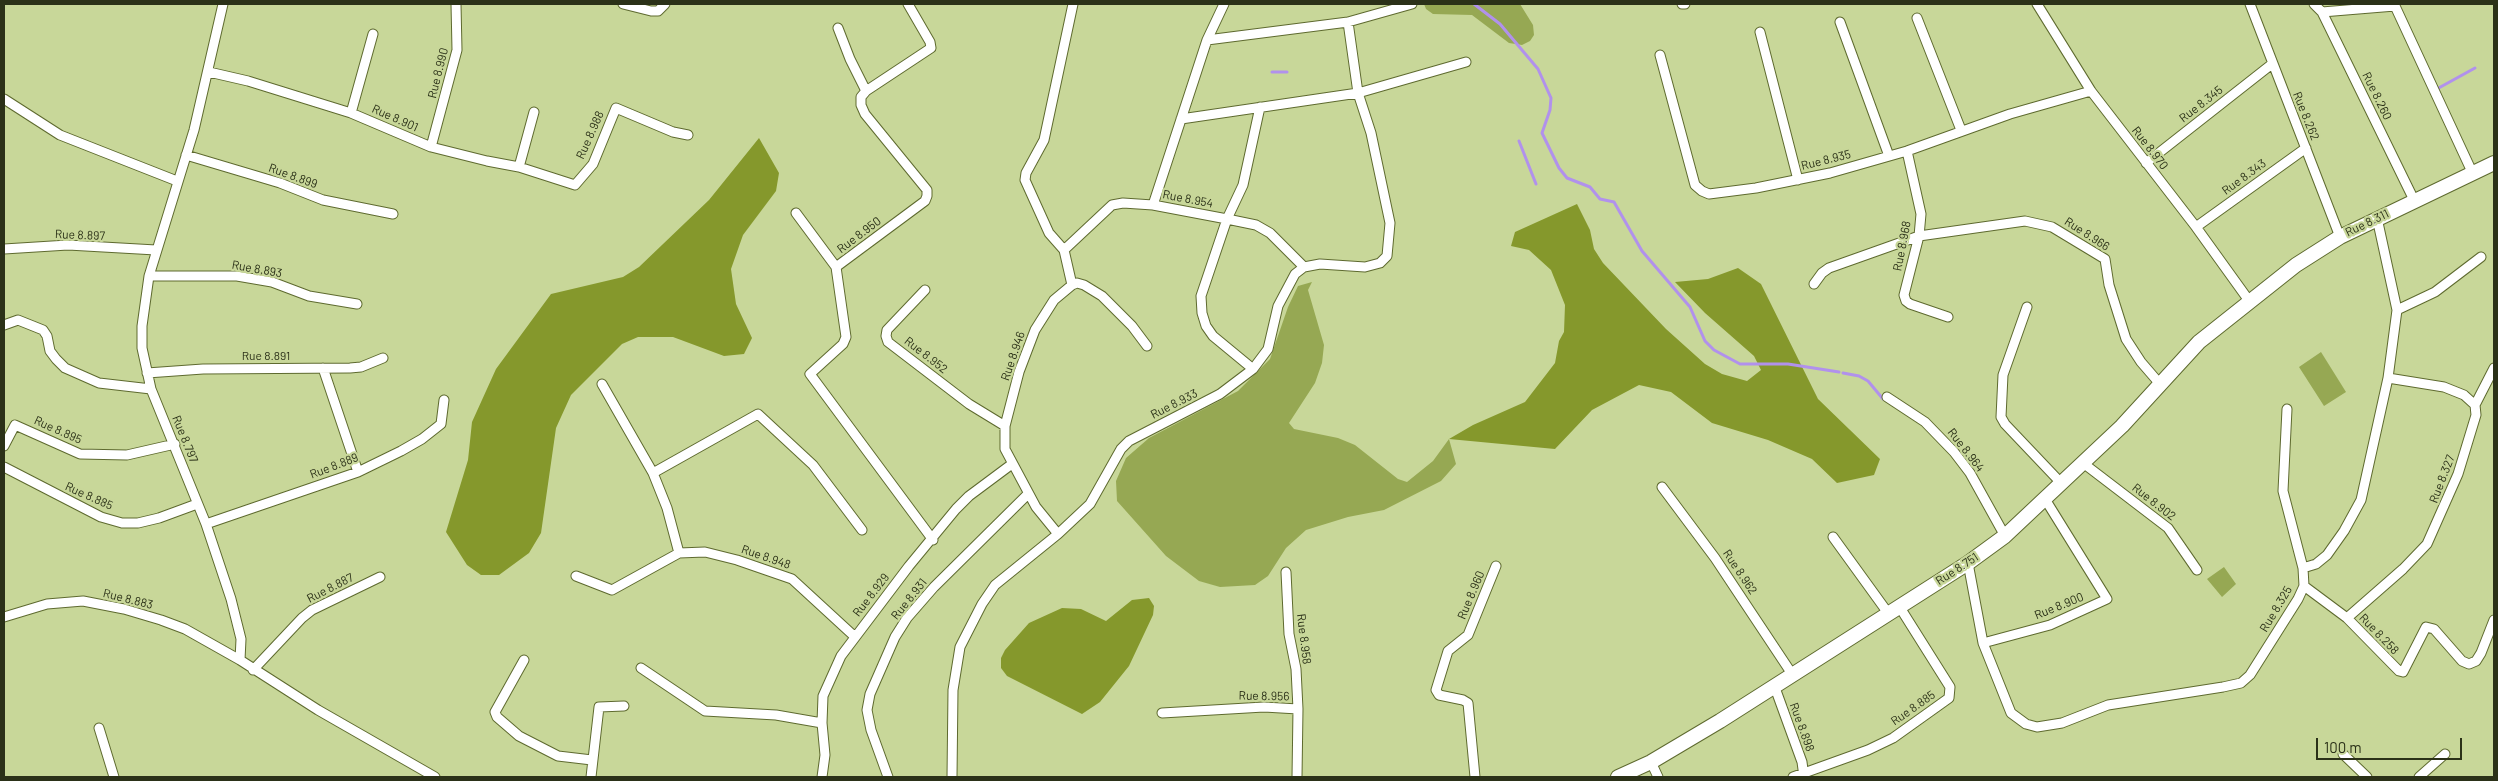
<!DOCTYPE html>
<style>
body{margin:0}
#map{position:relative;width:2498px;height:781px;overflow:hidden;background:#c8d799;font-family:Barlow,sans-serif}
canvas{display:block}
.frame{position:absolute;inset:0;border:5px solid #2b3118;pointer-events:none}
.scale{position:absolute;left:2316px;top:738px;width:146px;height:22px;box-sizing:border-box;border:2px solid #2b3118;border-top:0;padding-left:6px;font-size:15px;line-height:18px;white-space:nowrap;color:#2b3118;-webkit-text-stroke:4px #c8d799;paint-order:stroke}
</style>
<div id="map">
<canvas width="2498" height="781"></canvas>
<div class="frame"></div>
<div class="scale">100 m</div>
</div>
<script>
const c = document.querySelector('canvas').getContext('2d');
c.lineJoin = 'round';
function paint(path, color) { c.fillStyle = color; c.fill(path, 'evenodd'); }
const toPath = rows => new Path2D(rows.map(r => 'M' + r).join(''));
function trace(path, color, width, dash) { c.strokeStyle = color; c.lineWidth = width; c.lineCap = dash ? 'butt' : 'round'; c.setLineDash(dash || []); c.stroke(path); }
function write(font, color, halo, rows, align = 'center') {
  c.font = font + ' Barlow,sans-serif'; c.lineWidth = 4.5; c.setLineDash([]); c.textBaseline = 'middle'; c.strokeStyle = halo; c.fillStyle = color; for (const [text, x, y, turn = 0] of rows) {
    c.save(); c.translate(x, y); c.rotate((+turn || 0) * Math.PI / 180); c.textAlign = isNaN(turn) ? turn : align; if (halo) c.strokeText(text, 0, 0); c.fillText(text, 0, 0); c.restore();
  }
}
paint(toPath([
 [1424,4,1520,4,1533,25,1534,35,1530,41,1522,45,1509,43,1472,15,1433,14,1426,9],
 [1312,282,1308,290,1324,345,1322,363,1315,383,1289,423,1294,429,1338,438,1355,445,1398,479,1407,482,1433,461,1449,439,1456,464,1441,481,1384,510,1348,517,1306,530,1286,548,1268,576,1255,585,1220,587,1199,581,1166,556,1117,501,1116,481,1126,458,1149,438,1238,391,1270,359,1288,307,1298,286],
 [2321,352,2346,392,2324,406,2299,367],
 [2224,567,2236,584,2222,597,2207,579]
]), '#96a853');
paint(toPath([
 [759,138,779,173,776,191,743,235,731,269,736,304,752,338,744,354,724,356,673,337,638,337,622,344,571,395,556,428,541,533,529,553,499,575,481,575,467,565,446,532,468,460,472,422,496,369,551,294,623,277,639,267,709,200],
 [1577,204,1590,230,1594,249,1603,263,1666,329,1705,364,1722,374,1747,381,1761,370,1754,356,1705,313,1675,282,1708,279,1738,268,1761,284,1818,399,1880,459,1874,475,1837,483,1812,459,1768,440,1712,423,1671,392,1639,385,1592,410,1555,449,1449,439,1473,425,1525,402,1555,363,1559,341,1564,332,1565,305,1551,270,1529,250,1511,246,1515,232],
 [1149,598,1154,606,1153,615,1129,666,1100,702,1082,714,1007,676,1001,668,1001,658,1005,650,1029,623,1062,608,1081,609,1106,621,1132,600]
]), '#85982c');
trace(toPath([
 [1474,4,1500,24,1538,69,1551,98,1550,110,1542,133,1559,168,1567,178,1590,187,1600,199,1614,202,1642,251,1690,307,1705,341,1714,350,1740,364,1788,364,1839,372],
 [1272,72,1287,72],
 [2435,90,2475,68],
 [1519,141,1536,184],
 [1843,373,1859,376,1868,381,1883,399]
]), '#b191ec', 3);
const street = toPath([
 [223,4,194,130,149,276,142,326,142,348,151,389,206,524,231,599,241,639,240,660,318,710,435,777],
 [623,4,651,11,658,11,665,4],
 [908,4,930,42,931,48,866,91,861,97,861,105,865,114,927,190,927,196,925,201,836,267,846,337,843,344,810,374,933,540],
 [1224,4,1207,40,1153,205,1227,219,1201,296,1202,313,1206,326,1213,336,1253,369],
 [1682,4,1685,4],
 [2037,4,2091,91,2196,227,2250,302],
 [2250,4,2340,237],
 [2314,4,2322,12,2414,200],
 [2322,12,2395,6,2473,174],
 [1917,18,1961,130],
 [1840,22,1889,156],
 [838,28,850,59,866,91],
 [1760,32,1798,180],
 [1207,40,1348,22,1412,4],
 [1660,55,1695,185,1702,191,1709,194,1756,188,1830,173,1907,151,2010,114,2091,91],
 [209,72,248,81,351,113,431,147,487,161,519,167,534,112],
 [4,99,60,135,177,181],
 [1260,107,1243,185,1227,219,1256,225,1270,233,1304,267],
 [351,113,373,34],
 [1181,119,1358,93,1466,62],
 [431,147,457,50,456,4],
 [1907,151,1921,214,1919,236,1904,295,1906,301,1910,304,1948,317],
 [186,155,280,183,323,200,393,214],
 [2146,163,2272,64],
 [519,167,575,185,593,164,616,108,673,132,688,135],
 [796,213,836,267],
 [2196,227,2306,148],
 [4,249,68,245,156,250],
 [1064,250,1112,205,1123,203,1153,205],
 [149,276,237,276,272,282,309,296,357,304],
 [1814,284,1822,273,1829,268,1919,236,2025,221,2052,227,2105,259,2109,285,2126,339,2141,362,2160,384],
 [1072,285,1064,250,1049,233,1025,180,1026,173,1044,140,1073,4],
 [925,290,887,330,886,336,888,342,969,404,1005,426],
 [2027,307,2003,375,2001,417,2005,424,2062,484],
 [2397,310,2435,292,2481,257],
 [4,325,18,320,43,330,47,336,50,351,56,359,65,368,99,383,151,389],
 [323,368,358,472],
 [147,373,203,369,350,368,361,367,383,358],
 [602,384,653,473,667,508,679,553],
 [1887,397,1925,422,1954,452,1970,473,2005,536],
 [2475,405,2494,368],
 [2287,409,2283,491,2303,568],
 [4,446,15,425,80,454,127,455,175,444],
 [2083,463,2168,528,2197,570],
 [4,467,101,517,122,523,138,523,159,518,197,504],
 [653,473,758,414,813,465,862,530],
 [1662,487,1715,558,1792,674],
 [206,524,358,472,401,451,422,439,441,424,444,400],
 [1058,534,1036,507,1005,449,1005,426,1019,372,1035,330,1054,300,1072,285,1077,283,1084,285,1102,296,1132,326,1147,346],
 [1833,537,1888,613],
 [1968,563,1983,643,2050,625,2107,599,2045,499],
 [1286,572,1289,634,1296,669,1298,709],
 [576,576,612,590,679,553,705,552,737,560,792,579,854,636],
 [2304,586,2347,618,2399,671,2403,672,2426,627,2434,629,2462,661,2469,664,2476,661,2481,653,2494,620],
 [4,617,47,604,83,601,124,609,161,620,185,629,240,660],
 [2347,618,2403,569,2427,544,2458,474,2476,415,2475,405,2464,395,2444,387,2388,378],
 [1983,643,2011,713,2026,724,2037,727,2062,723,2108,705,2223,687,2241,683,2250,675,2298,599,2304,586,2303,568,2316,564,2327,555,2344,531,2361,500,2388,378,2397,310,2377,218],
 [524,660,495,712,497,717,519,736,558,756,592,760],
 [641,668,705,711,776,715,822,723],
 [253,670,302,618,312,610,380,577],
 [1774,685,1802,762,1804,777],
 [1162,713,1264,707,1298,709,1297,777],
 [99,728,114,777],
 [2343,754,2367,777],
 [1651,762,1658,777],
 [591,777,599,707,624,706],
 [822,777,825,755,822,723,823,696,841,656,909,566,956,509,969,496,1012,464],
 [888,777,871,730,867,710,870,694,895,637,907,618,934,587,1028,494],
 [952,777,953,690,960,647,982,604,995,585,1058,534,1090,504,1121,449,1129,441,1220,394,1253,369,1268,349,1278,306,1295,274,1304,267,1320,264,1365,267,1380,263,1387,256,1390,223,1371,133,1358,93,1348,22],
 [1475,777,1468,703,1463,700,1439,695,1436,690,1448,651,1468,635,1496,566],
 [1793,777,1868,750,1893,738,1949,698,1950,687,1899,606],
 [2419,777,2445,754]
]);
const secondary = toPath([
 [1618,777,1651,762,1720,721,1968,563,2005,536,2122,426,2199,342,2296,265,2340,237,2494,163]
]);
trace(street, '#5e6a2f', 11);
trace(secondary, '#5e6a2f', 16);
trace(street, '#fff', 9);
trace(secondary, '#fff', 14);
write('12px', '#2b3118', '#c8d799', [
 ["Rue 8.990",438,73,-76],
 ["Rue 8.260",2377,96,64],
 ["Rue 8.345",2201,104,-38],
 ["Rue 8.262",2306,116,68],
 ["Rue 8.901",395,118,24],
 ["Rue 8.988",590,135,-66],
 ["Rue 8.970",2150,148,52],
 ["Rue 8.935",1826,160,-14],
 ["Rue 8.899",293,176,20],
 ["Rue 8.343",2244,177,-36],
 ["Rue 8.954",1188,199,11],
 ["Rue 8.311",2367,223,-26],
 ["Rue 8.966",2087,234,33],
 ["Rue 8.897",80,235,2],
 ["Rue 8.950",859,235,-37],
 ["Rue 8.968",1902,246,-79],
 ["Rue 8.893",257,269,10],
 ["Rue 8.952",926,355,38],
 ["Rue 8.891",266,356],
 ["Rue 8.946",1013,356,-71],
 ["Rue 8.933",1174,404,-27],
 ["Rue 8.895",58,430,24],
 ["Rue 8.797",185,439,68],
 ["Rue 8.964",1966,450,52],
 ["Rue 8.889",334,466,-21],
 ["Rue 8.327",2442,479,-69],
 ["Rue 8.885",89,496,24],
 ["Rue 8.902",2154,502,38],
 ["Rue 8.948",766,557,19],
 ["Rue 8.751",1957,569,-33],
 ["Rue 8.962",1740,572,56],
 ["Rue 8.887",330,588,-27],
 ["Rue 8.929",871,595,-52],
 ["Rue 8.960",1471,595,-67],
 ["Rue 8.883",128,599,14],
 ["Rue 8.931",909,599,-51],
 ["Rue 8.900",2059,606,-22],
 ["Rue 8.325",2276,609,-59],
 ["Rue 8.258",2379,634,46],
 ["Rue 8.958",1304,639,83],
 ["Rue 8.956",1264,696,1],
 ["Rue 8.885",1913,708,-35],
 ["Rue 8.898",1802,727,70]
]);
</script>
